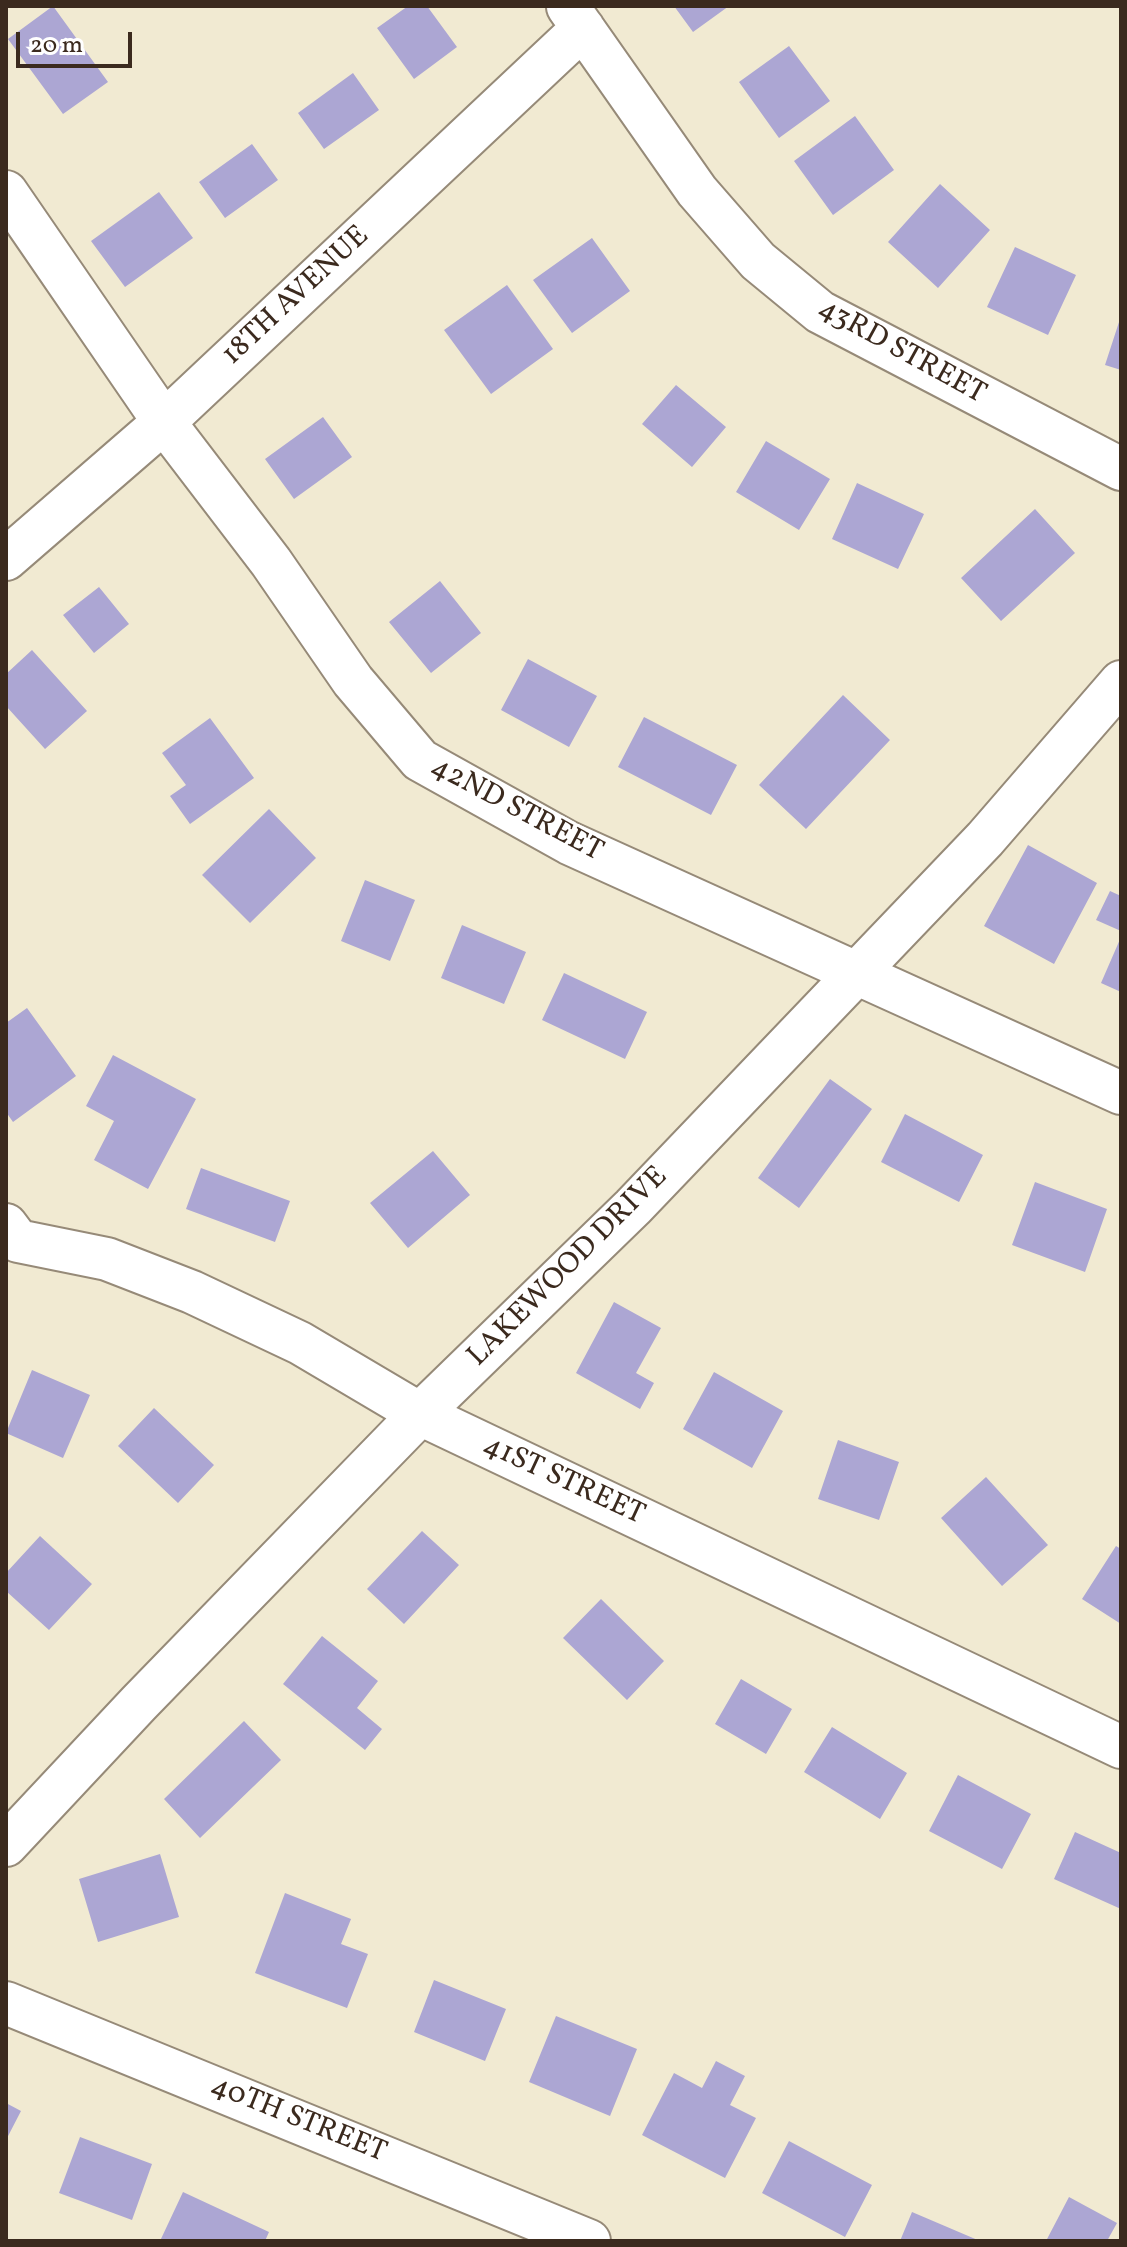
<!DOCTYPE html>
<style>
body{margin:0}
#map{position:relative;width:1127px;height:2247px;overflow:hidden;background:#f1ead2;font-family:Vollkorn,serif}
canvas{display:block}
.frame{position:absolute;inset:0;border:8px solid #3b2a1e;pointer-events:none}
.scale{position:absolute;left:16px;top:32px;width:116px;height:36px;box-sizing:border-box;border:4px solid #3b2a1e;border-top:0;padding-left:10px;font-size:24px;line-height:28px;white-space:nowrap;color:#3b2a1e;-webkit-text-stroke:6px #fff;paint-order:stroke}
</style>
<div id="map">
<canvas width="1127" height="2247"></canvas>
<div class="frame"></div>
<div class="scale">20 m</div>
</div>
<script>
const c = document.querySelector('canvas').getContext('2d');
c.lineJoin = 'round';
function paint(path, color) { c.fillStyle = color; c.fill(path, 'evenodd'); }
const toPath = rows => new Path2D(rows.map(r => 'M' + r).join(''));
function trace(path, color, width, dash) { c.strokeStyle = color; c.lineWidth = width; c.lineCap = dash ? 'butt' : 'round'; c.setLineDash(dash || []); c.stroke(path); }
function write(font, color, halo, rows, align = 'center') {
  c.font = font + ' Vollkorn,serif'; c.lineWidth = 6; c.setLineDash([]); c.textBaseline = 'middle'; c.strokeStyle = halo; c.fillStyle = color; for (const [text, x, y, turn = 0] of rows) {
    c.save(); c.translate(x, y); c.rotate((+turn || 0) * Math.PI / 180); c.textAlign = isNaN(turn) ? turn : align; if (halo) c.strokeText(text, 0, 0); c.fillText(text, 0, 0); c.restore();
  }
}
paint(toPath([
 [53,6,108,82,63,114,8,39],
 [408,6,427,6,457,47,414,79,377,28],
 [674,6,729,6,693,32],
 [789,46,830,101,779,138,739,82],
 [353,73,379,110,324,149,298,113],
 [855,116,894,170,833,215,794,161],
 [252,144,278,180,225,218,199,182],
 [940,184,990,230,938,288,888,242],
 [159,192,193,238,125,287,91,241],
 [592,238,630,291,572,333,533,280],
 [1015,247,1076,275,1048,335,987,307],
 [507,285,553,349,491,394,444,330],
 [1120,319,1121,320,1121,370,1105,365],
 [676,385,726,427,692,467,642,424],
 [323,417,352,457,294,499,265,459],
 [766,441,830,479,799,530,736,492],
 [857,483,924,514,898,569,832,539],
 [1035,509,1075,553,1001,621,961,578],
 [440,581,481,633,431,673,389,622],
 [99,587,129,624,94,653,63,615],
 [32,650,87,711,45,749,6,706,6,674],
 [528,659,597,696,569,747,501,710],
 [843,695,890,740,806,829,759,785],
 [644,717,737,765,711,815,618,767],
 [210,718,254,778,190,824,170,796,186,785,162,753],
 [269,809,316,858,250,923,202,875],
 [1028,845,1097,883,1054,964,984,926],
 [365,880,415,900,390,961,341,941],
 [1110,891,1121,896,1121,931,1096,920],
 [462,925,526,952,504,1004,441,978],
 [1121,937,1121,992,1101,983],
 [564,973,647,1012,625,1059,542,1020],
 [27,1008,76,1076,13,1122,6,1112,6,1023],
 [113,1055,196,1099,148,1189,94,1160,114,1121,86,1106],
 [830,1079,872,1109,799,1208,758,1178],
 [905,1114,983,1155,959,1202,881,1162],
 [433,1151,470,1195,408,1248,370,1203],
 [201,1168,290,1201,275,1242,186,1209],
 [1035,1182,1107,1209,1085,1272,1012,1245],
 [614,1302,661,1328,636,1373,654,1383,640,1409,576,1373],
 [32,1370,90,1395,63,1458,6,1433],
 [714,1372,783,1411,752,1468,683,1429],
 [154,1408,214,1465,178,1503,118,1446],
 [838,1440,899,1462,879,1520,818,1499],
 [986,1477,1048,1545,1002,1586,941,1518],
 [422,1531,459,1565,404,1624,367,1589],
 [40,1536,92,1584,49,1630,6,1591,6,1573],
 [1116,1546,1121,1549,1121,1624,1082,1599],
 [601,1599,664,1661,627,1700,563,1638],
 [322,1636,378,1681,357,1708,382,1729,365,1750,283,1684],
 [741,1679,792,1709,766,1754,715,1724],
 [244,1721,281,1760,200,1838,164,1799],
 [832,1727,907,1773,880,1819,804,1772],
 [958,1775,1031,1814,1002,1869,929,1831],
 [1075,1832,1121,1853,1121,1909,1054,1879],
 [160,1854,179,1917,98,1942,79,1879],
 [285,1893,351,1919,341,1944,368,1954,347,2008,255,1973],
 [434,1980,506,2009,485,2061,414,2032],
 [556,2016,637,2049,610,2116,529,2082],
 [716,2061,745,2076,730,2105,756,2118,725,2178,642,2135,674,2073,702,2088],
 [6,2103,21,2111,6,2140],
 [80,2137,152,2164,132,2220,59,2193],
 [789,2141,872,2185,845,2237,762,2193],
 [183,2192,269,2232,265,2241,160,2241],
 [1069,2197,1117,2223,1107,2241,1046,2241],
 [912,2212,980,2241,900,2241]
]), '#aca6d3');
const street = toPath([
 [568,7,697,191,758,261,820,312,1121,469],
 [6,192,164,422,271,562,353,681,420,760,569,843,1121,1093],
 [6,559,164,422,583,28],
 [6,1225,18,1241,107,1259,192,1292,300,1343,420,1414,1121,1747],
 [6,1845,139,1703,420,1414,633,1207,985,839,1121,682],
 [6,2003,589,2241]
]);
trace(street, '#968a78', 46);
trace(street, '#fff', 42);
write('30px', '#3b2a1e', '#fff', [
 ["18TH AVENUE",297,297,-43],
 ["43RD STREET",901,353,29],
 ["42ND STREET",516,811,28],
 ["LAKEWOOD DRIVE",569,1268,-45],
 ["41ST STREET",563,1482,25],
 ["40TH STREET",298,2121,22]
]);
</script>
